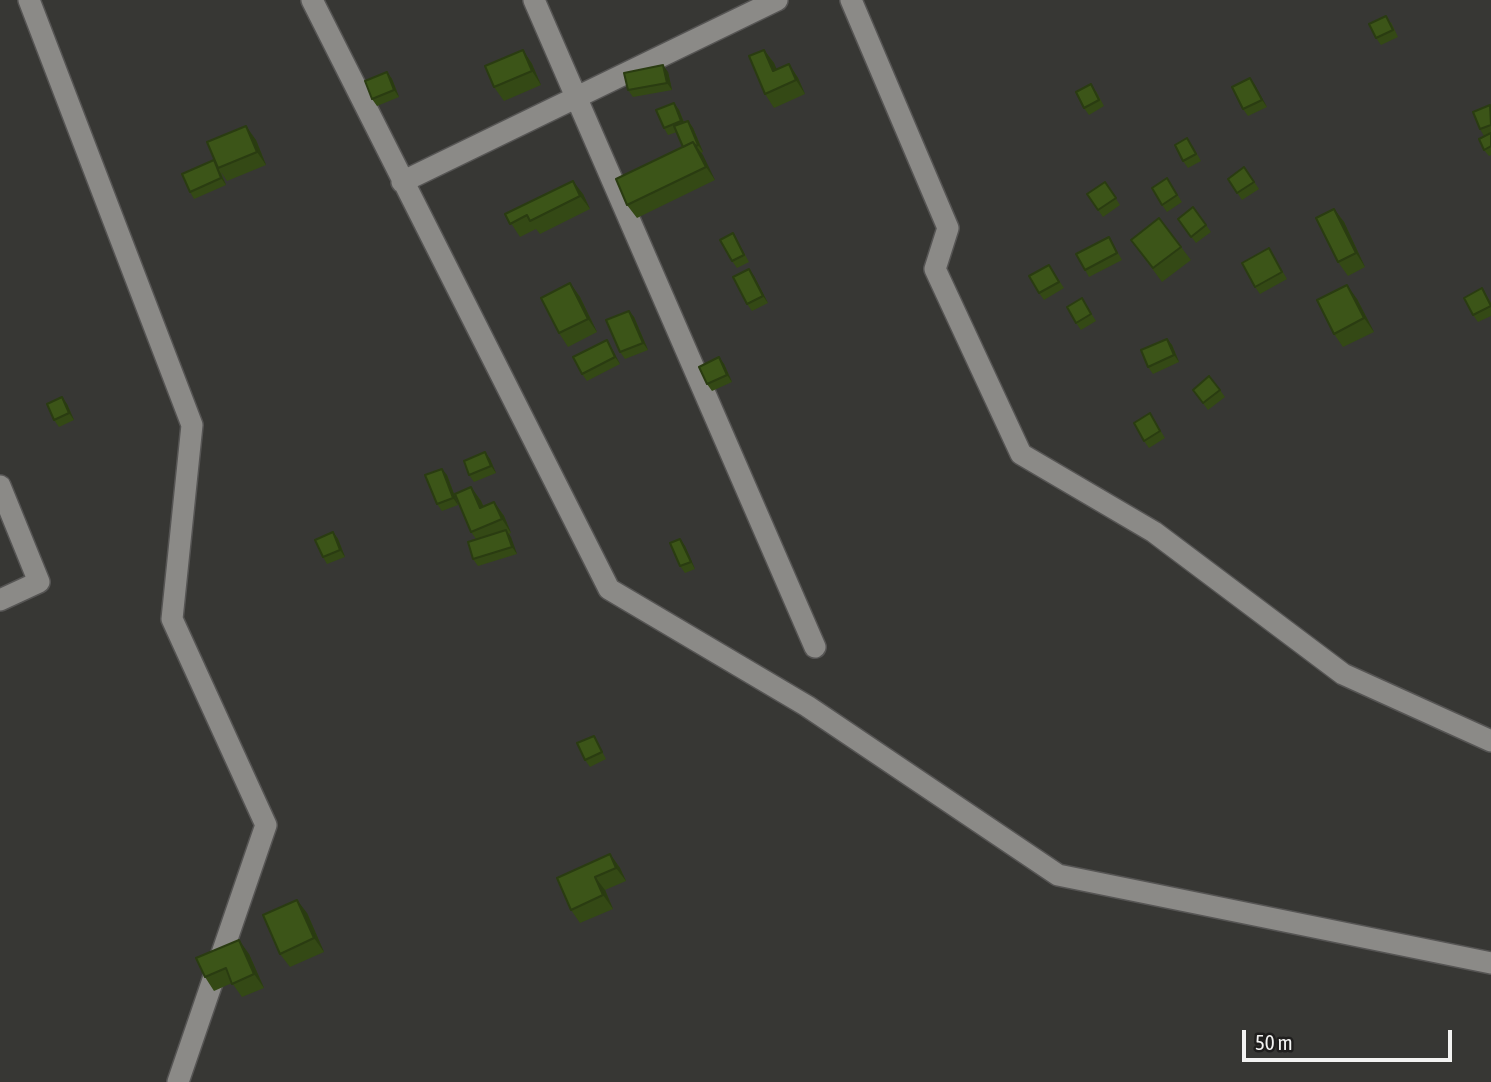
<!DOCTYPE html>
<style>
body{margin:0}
#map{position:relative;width:1491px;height:1082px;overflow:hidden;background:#373734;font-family:"Asap Condensed",sans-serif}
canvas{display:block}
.scale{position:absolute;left:1242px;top:1030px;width:210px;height:32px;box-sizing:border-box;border:4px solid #f3f3f2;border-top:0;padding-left:9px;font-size:21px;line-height:24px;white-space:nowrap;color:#f3f3f2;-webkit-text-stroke:5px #1f1e1d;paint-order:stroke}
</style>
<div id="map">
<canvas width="1491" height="1082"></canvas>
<div class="scale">50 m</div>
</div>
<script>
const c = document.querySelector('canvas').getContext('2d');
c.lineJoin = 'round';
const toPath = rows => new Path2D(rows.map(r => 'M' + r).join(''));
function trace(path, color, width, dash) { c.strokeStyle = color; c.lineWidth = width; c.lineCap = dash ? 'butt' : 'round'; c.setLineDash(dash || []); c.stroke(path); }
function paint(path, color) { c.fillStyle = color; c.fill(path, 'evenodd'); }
const street = toPath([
 [29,0,192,425,172,619,266,825,178,1082],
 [312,0,609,589,807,706,1058,875,1491,963],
 [534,0,815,647],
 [851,0,948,228,935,269,1021,454,1154,532,1343,674,1491,741],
 [402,182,777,0],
 [0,486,39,582,0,600]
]);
trace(street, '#565554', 24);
trace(street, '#8b8a87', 21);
paint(toPath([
 [1391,22,1398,37,1381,45,1376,38],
 [523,50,532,64,541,85,504,101,494,87],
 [764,50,774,63,776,69,789,64,798,78,805,94,774,108,765,94],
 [387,72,392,79,399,97,377,106,372,99],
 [668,72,672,90,633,97,628,90],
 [1250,78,1267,107,1248,116,1243,109],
 [1096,91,1104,106,1089,115,1084,108],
 [674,103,679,110,684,122,688,121,693,128,703,152,701,153,715,180,637,218,627,205,683,147,677,132,668,135,664,128],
 [1491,106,1491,155,1489,156,1484,150,1484,136,1480,129],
 [256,140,266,165,227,181,221,172,226,185,194,199,190,192,216,163],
 [1192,145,1201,161,1188,168,1183,161],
 [1244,167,1259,189,1242,200,1228,179],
 [1167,178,1182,202,1167,212,1162,205],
 [1105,182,1120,205,1103,217,1087,194],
 [583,194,590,209,540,234,536,229,520,237,505,214],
 [1193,207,1211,232,1196,243,1178,219],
 [1334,209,1344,222,1365,267,1348,276,1338,262],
 [1109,237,1122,260,1089,277,1085,270],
 [737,240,749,262,737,268,732,261],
 [1131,240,1181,247,1191,260,1162,282],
 [1269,248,1287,279,1260,294,1255,287],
 [1049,265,1064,288,1044,300,1039,293],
 [754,276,768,303,752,311,747,304],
 [570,283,580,297,597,332,568,347,559,333],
 [1482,288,1491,303,1491,316,1478,322,1473,315],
 [1357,299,1374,332,1343,347,1334,334],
 [1086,305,1096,321,1081,330,1076,323],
 [629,311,634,317,648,350,625,359,620,352],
 [1167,339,1172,345,1179,362,1153,374,1148,367],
 [611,347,620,364,587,381,582,374],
 [724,364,732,382,712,391,707,384],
 [1193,390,1220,390,1225,397,1208,410],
 [67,404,74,420,59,427,54,420],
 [1150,413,1165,438,1149,448,1144,441],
 [490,459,496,473,474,482,469,475],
 [447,475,458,505,442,511,437,504],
 [471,487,481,501,484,507,494,502,504,516,511,533,509,534,517,554,478,566,473,559,476,539,471,532],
 [333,532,338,539,345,557,327,564,323,557],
 [685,546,695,569,685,573,680,566],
 [594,736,606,759,590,767,585,760],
 [610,854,620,868,626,881,605,890,613,909,580,923,571,910],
 [307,913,324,952,290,967,280,954],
 [249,954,264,988,242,997,232,983,214,991,205,977]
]), '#344915');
paint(toPath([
 [523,50,532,64,541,85,532,71],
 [764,50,774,63,783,84,773,71],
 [789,64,798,78,805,94,796,80],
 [663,65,668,72,672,90,667,83],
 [387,72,392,79,399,97,394,90],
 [1250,78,1255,85,1267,107,1262,100],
 [674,103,679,110,686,128,681,121],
 [688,121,693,128,703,152,698,145],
 [246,126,256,140,266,165,257,152],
 [693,142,703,155,715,180,706,167],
 [214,160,220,172,226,185,221,178],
 [573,181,583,194,590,209,580,196],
 [1334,209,1344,222,1365,267,1356,253],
 [749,269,754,276,768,303,763,296],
 [570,283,580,297,597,332,588,319],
 [1347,285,1357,299,1374,332,1364,318],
 [629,311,634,317,648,350,643,343],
 [1167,339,1172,345,1179,362,1174,355],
 [607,340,611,347,620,364,615,357],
 [719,357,724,364,732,382,727,375],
 [62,397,67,404,74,420,69,413],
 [485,452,490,459,496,473,491,466],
 [442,469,447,475,458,505,453,498],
 [471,487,481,501,490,522,480,508],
 [494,502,504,516,511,533,502,519],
 [506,530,511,537,517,554,512,547],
 [333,532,338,539,345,557,340,550],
 [680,539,685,546,695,569,691,562],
 [610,854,620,868,626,881,616,868],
 [595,877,605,890,613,909,603,895],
 [297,900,307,913,324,952,314,938],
 [239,940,249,954,264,988,254,974]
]), '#2a3c11');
const building = toPath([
 [1386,16,1393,30,1376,38,1369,24,1386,16],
 [523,50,532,71,494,87,485,66,523,50],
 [764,50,773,71,789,64,796,80,765,94,749,56,764,50],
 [663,65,667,83,628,90,624,73,663,65],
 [387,72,394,90,372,99,365,81,387,72],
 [1250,78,1262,100,1243,109,1232,87,1250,78],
 [1091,84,1099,100,1084,108,1076,92,1091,84],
 [674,103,681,121,664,128,656,110,674,103],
 [1490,105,1491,125,1480,129,1473,112,1490,105],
 [688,121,698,145,696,146,693,142,683,147,674,126,688,121],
 [246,126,257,152,218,168,207,142,246,126],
 [1491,133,1491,146,1484,150,1479,139,1491,133],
 [1187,138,1196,154,1183,161,1175,145,1187,138],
 [693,142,706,167,627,205,616,179,693,142],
 [214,160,221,178,190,192,182,174,214,160],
 [1244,167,1254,182,1237,193,1228,179,1244,167],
 [1167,178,1177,195,1162,205,1152,188,1167,178],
 [573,181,580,196,530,221,527,215,510,224,505,214,573,181],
 [1105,182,1116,198,1098,210,1087,194,1105,182],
 [1193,207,1206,225,1191,237,1178,219,1193,207],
 [1334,209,1356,253,1338,262,1316,218,1334,209],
 [1159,218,1181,247,1153,268,1131,240,1159,218],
 [733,233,744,255,732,261,720,240,733,233],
 [1109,237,1117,253,1085,270,1076,254,1109,237],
 [1269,248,1282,272,1255,287,1242,263,1269,248],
 [1049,265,1059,282,1039,293,1029,276,1049,265],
 [749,269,763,296,747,304,733,277,749,269],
 [570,283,588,319,559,333,541,298,570,283],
 [1347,285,1364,318,1334,334,1317,300,1347,285],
 [1482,288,1491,306,1473,315,1464,298,1482,288],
 [1082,298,1091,314,1076,323,1067,307,1082,298],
 [629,311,643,343,620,352,606,320,629,311],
 [1167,339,1174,355,1148,367,1141,350,1167,339],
 [607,340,615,357,582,374,573,357,607,340],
 [719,357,727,375,707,384,699,367,719,357],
 [1209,376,1220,390,1203,403,1193,390,1209,376],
 [62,397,69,413,54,420,47,404,62,397],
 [1150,413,1160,431,1144,441,1134,423,1150,413],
 [485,452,491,466,469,475,464,461,485,452],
 [442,469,453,498,437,504,425,475,442,469],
 [471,487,480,508,494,502,502,519,471,532,455,494,471,487],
 [506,530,512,547,473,559,468,542,506,530],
 [333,532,340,550,323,557,315,540,333,532],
 [680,539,691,562,680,566,670,543,680,539],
 [594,736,602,752,585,760,577,743,594,736],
 [610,854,616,868,595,877,603,895,571,910,557,878,610,854],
 [297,900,314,938,280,954,263,915,297,900],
 [239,940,254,974,232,984,226,968,205,977,196,958,239,940]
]);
paint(building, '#3c5518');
trace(building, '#2a3c11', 2);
</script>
